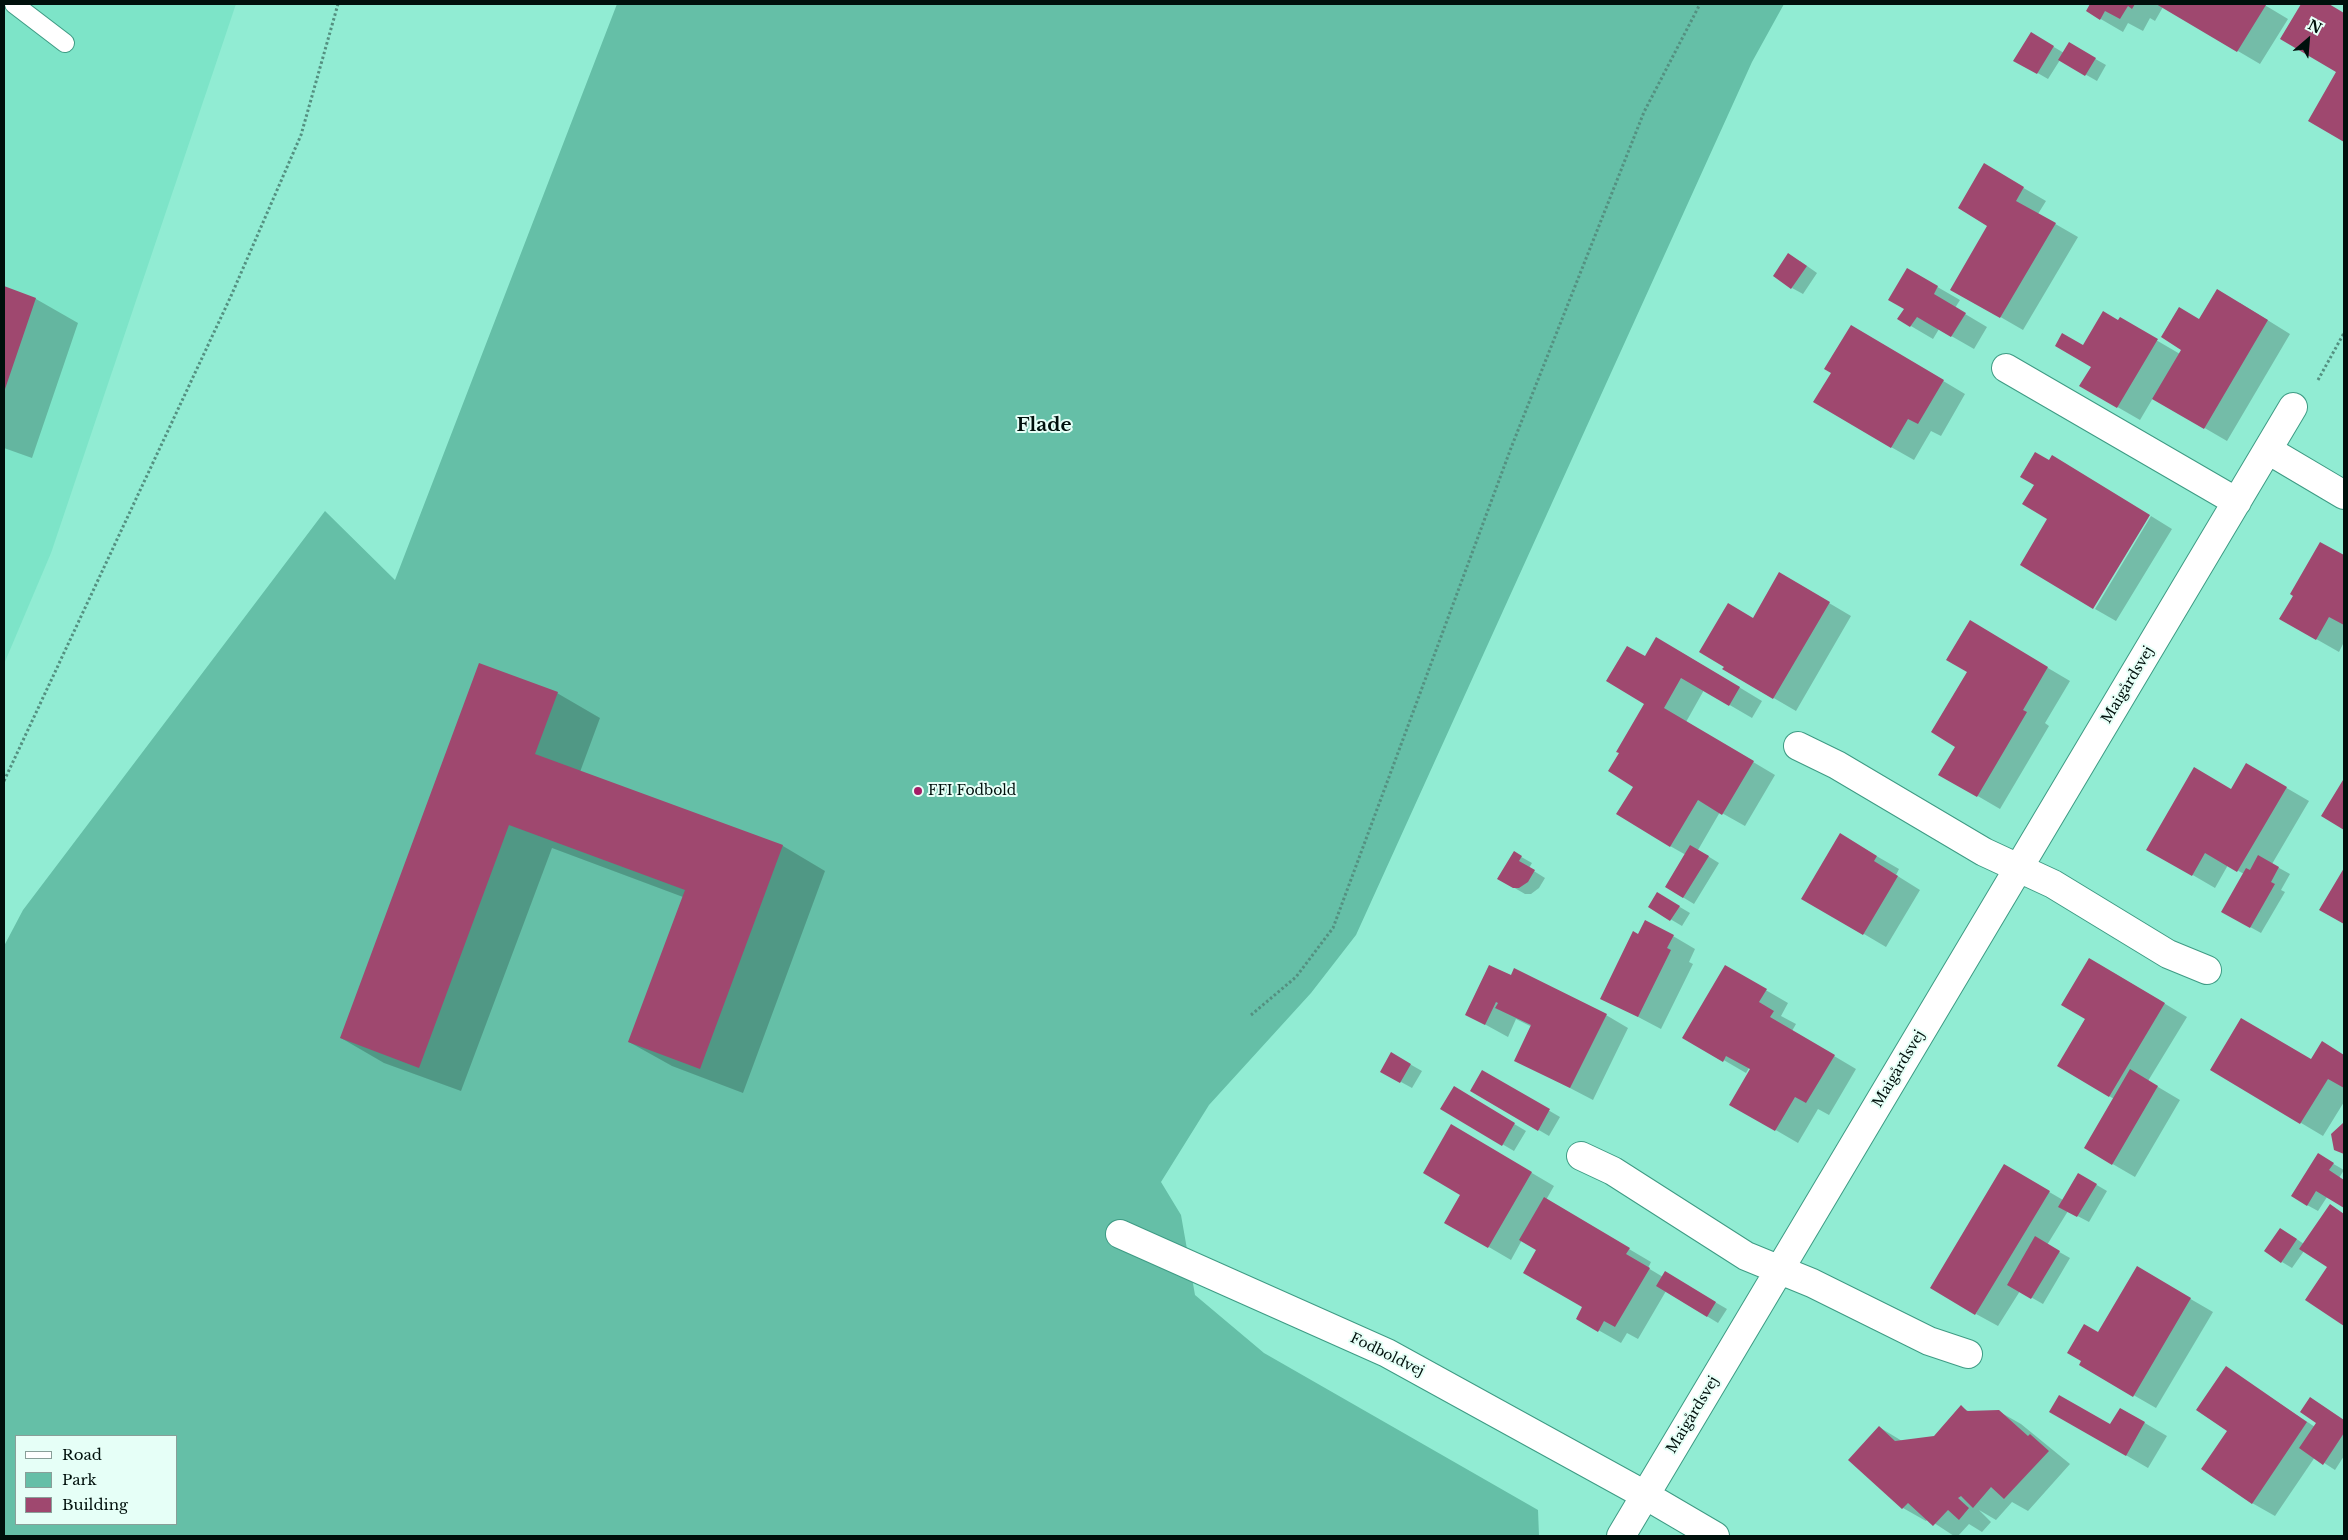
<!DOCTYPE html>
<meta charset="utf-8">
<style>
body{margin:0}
#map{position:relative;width:2348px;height:1540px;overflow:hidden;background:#91ecd3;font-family:"Libre Baskerville",serif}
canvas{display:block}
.frame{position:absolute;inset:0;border:5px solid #00100c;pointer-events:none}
.legend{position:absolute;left:15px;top:1435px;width:162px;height:90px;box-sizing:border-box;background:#e6fff7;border:1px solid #8a9f99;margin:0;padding:6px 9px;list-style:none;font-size:15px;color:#00100c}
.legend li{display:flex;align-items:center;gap:10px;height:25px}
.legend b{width:25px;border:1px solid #8a9f99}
.north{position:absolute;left:2283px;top:15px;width:50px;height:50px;-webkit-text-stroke:4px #e6fff7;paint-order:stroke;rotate:27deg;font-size:14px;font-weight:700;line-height:20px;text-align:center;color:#00100c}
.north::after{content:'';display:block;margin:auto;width:18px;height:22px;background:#00100c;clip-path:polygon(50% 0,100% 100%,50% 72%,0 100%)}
</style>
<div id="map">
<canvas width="2348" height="1540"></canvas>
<div class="frame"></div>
<ul class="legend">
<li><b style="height:6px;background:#fff"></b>Road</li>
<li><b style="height:14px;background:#65bfa7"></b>Park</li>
<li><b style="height:14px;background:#9f486f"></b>Building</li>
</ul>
<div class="north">N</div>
</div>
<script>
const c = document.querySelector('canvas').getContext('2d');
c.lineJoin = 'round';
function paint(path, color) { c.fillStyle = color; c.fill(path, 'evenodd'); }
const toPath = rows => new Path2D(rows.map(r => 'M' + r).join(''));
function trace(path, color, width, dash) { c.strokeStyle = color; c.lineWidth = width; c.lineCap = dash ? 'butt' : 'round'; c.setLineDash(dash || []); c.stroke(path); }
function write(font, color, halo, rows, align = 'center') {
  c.font = font + ' "Libre Baskerville",serif'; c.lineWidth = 4; c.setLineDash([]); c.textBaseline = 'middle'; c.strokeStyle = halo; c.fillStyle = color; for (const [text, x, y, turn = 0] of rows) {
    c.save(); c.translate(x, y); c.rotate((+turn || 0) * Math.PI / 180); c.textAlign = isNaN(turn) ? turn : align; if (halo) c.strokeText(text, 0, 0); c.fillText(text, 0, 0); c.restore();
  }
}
paint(toPath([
 [4,4,236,4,51,553,4,664]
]), '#7de4c8');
paint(toPath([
 [617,4,1784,4,1752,62,1356,935,1311,993,1209,1105,1161,1182,1181,1215,1195,1295,1264,1353,1538,1510,1539,1536,4,1536,4,946,23,910,325,511,395,580],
 [16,1436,176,1436,176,1524,16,1524]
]), '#65bfa7');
paint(toPath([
 [2092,4,2263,4,2288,19,2260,64,2163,7,2155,21,2150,18,2143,31,2128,23,2123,32,2087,11],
 [2302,4,2327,4,2344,14,2344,141,2310,121,2338,72,2282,39],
 [2042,40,2064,53,2069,44,2106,65,2097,81,2060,60,2048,79,2015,60],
 [1984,165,2046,201,2038,214,2078,237,2023,330,1952,289,1989,225],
 [1800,261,1817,273,1803,294,1792,288],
 [1908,270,1960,300,1955,308,1987,327,1974,349,1939,329,1933,339,1899,319,1905,308],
 [4,288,36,299,78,323,32,458,4,448],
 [2240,303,2290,334,2227,441,2153,398,2140,420,2081,386,2093,366,2083,347,2120,319,2180,354,2200,320],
 [1873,339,1965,394,1941,436,1931,431,1914,460,1891,447],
 [2151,516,2172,529,2116,621,2095,609],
 [2321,543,2344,557,2344,642,2339,652,2281,619],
 [1780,574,1851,616,1796,711,1724,669],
 [1970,622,2070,681,2045,723,2049,726,2000,809,1940,774,1957,746,1968,671],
 [1679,651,1762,701,1752,718,1704,690,1686,722,1775,775,1745,826,1720,812,1698,850,1719,863,1694,904,1666,887,1686,855,1670,846,1635,786,1646,704,1645,658],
 [557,693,600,718,580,772,783,846,825,871,743,1093,672,1066,629,1042,683,897,552,848,461,1091,384,1063,341,1038],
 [2247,765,2309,801,2272,864,2290,874,2281,890,2285,892,2261,933,2223,912,2244,874,2228,865,2215,888,2148,849,2232,791],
 [1840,835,1899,869,1896,875,1920,890,1886,947,1803,898],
 [1516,854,1532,863,1529,868,1545,878,1539,888,1531,894,1525,894,1499,879],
 [2344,870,2344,923,2321,909],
 [1668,900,1690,913,1682,926,1650,907],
 [1639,935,1673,936,1695,949,1689,962,1693,964,1661,1029,1602,998],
 [1489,966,1606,1015,1628,1028,1593,1100,1516,1060,1532,1027,1516,1019,1508,1037,1466,1014],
 [1726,967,1788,1003,1781,1016,1796,1024,1792,1031,1856,1069,1829,1115,1818,1109,1798,1143,1731,1104,1751,1069,1749,1068,1746,1073,1684,1037],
 [2112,972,2187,1017,2148,1081,2180,1100,2135,1177,2085,1148,2114,1099,2059,1065],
 [2322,1043,2344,1056,2344,1102,2323,1136,2212,1070,2311,1060],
 [1392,1054,1422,1071,1412,1088,1381,1071],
 [1483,1072,1560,1117,1549,1136,1472,1091],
 [1454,1088,1526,1131,1514,1151,1442,1109],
 [1452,1126,1554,1186,1546,1200,1651,1262,1648,1268,1663,1277,1665,1273,1727,1309,1718,1323,1666,1291,1638,1339,1627,1333,1621,1343,1577,1318,1584,1307,1538,1250,1522,1240,1511,1260,1446,1222,1462,1195],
 [2318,1155,2344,1170,2339,1178,2344,1181,2344,1207,2327,1197,2318,1211,2307,1205],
 [2078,1174,2107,1191,2089,1222,2068,1211,2047,1245,2070,1258,2043,1304,2020,1291,1998,1326,1976,1314,2027,1179,2063,1200],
 [2330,1206,2344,1214,2344,1325,2307,1300,2329,1267,2304,1251,2292,1268,2282,1262,2292,1236,2304,1244],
 [2137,1268,2213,1312,2156,1408,2081,1365],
 [2226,1368,2315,1427,2321,1405,2344,1421,2344,1456,2335,1470,2315,1457,2275,1516,2252,1503],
 [1961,1407,1970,1412,1998,1411,2021,1424,2070,1464,2028,1511,2012,1502,1996,1520,1979,1510,1991,1522,1982,1532,1969,1524,1958,1536,1954,1536,1928,1519,1926,1521,1903,1508,1850,1460,1879,1427,1902,1441,1934,1438],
 [2121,1409,2167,1436,2148,1468,2050,1411,2111,1426]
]), '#0003');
paint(toPath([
 [2090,4,2135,4,2132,9,2128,6,2120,19,2105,11,2100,20,2086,11],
 [2156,4,2264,4,2266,5,2237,52],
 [2301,4,2329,4,2344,13,2344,142,2308,121,2336,72,2280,39],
 [2031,32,2054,46,2037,74,2013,61],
 [2069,42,2096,58,2085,76,2058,60],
 [1984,163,2024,187,2016,201,2056,223,2000,318,1950,290,1987,226,1958,208],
 [1788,253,1807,266,1791,289,1773,276],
 [1907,268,1938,286,1934,294,1966,313,1951,337,1917,317,1910,327,1897,319,1904,309,1888,300],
 [4,286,36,298,4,392],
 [2217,289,2268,320,2204,429,2152,399,2181,350,2161,337,2179,307,2199,319],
 [2103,311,2118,320,2120,317,2158,339,2117,408,2079,386,2091,367,2055,346,2062,333,2083,345],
 [1851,325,1944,380,1918,424,1908,419,1891,448,1813,402,1831,373,1824,369],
 [2035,452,2049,460,2052,455,2150,515,2093,609,2020,565,2047,519,2022,504,2034,485,2020,477],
 [2320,542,2344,555,2344,625,2329,617,2316,640,2279,619,2293,596,2290,594],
 [1779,572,1830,602,1773,699,1722,669,1724,667,1699,652,1728,603,1753,618],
 [1970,620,2048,667,2023,710,2027,712,1977,797,1938,775,1955,747,1931,732,1967,672,1946,660],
 [1656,637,1740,687,1729,706,1681,678,1664,708,1754,761,1722,815,1698,800,1670,847,1616,814,1633,787,1608,771,1619,753,1616,752,1644,704,1606,681,1627,646,1645,656],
 [479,663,558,692,535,754,783,845,700,1069,628,1042,685,890,509,825,419,1068,340,1038],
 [2246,763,2287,787,2237,872,2205,853,2192,876,2146,850,2194,767,2231,789],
 [2343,780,2344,780,2344,830,2321,816],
 [1840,833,1877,856,1874,861,1898,876,1863,935,1801,899],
 [1690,845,1709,856,1683,898,1665,887],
 [1514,851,1522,856,1519,861,1535,870,1528,882,1519,888,1513,888,1497,879],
 [2258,855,2279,867,2271,882,2275,884,2250,928,2221,912,2246,868,2250,870],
 [2344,868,2344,924,2319,910],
 [1657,892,1680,906,1670,921,1648,907],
 [1645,920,1674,935,1667,948,1671,950,1638,1017,1600,999,1633,931,1638,934],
 [2089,958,2165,1003,2109,1097,2057,1066,2085,1019,2061,1005],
 [1489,965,1511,975,1514,968,1607,1014,1570,1088,1514,1061,1531,1025,1495,1008,1498,1003,1496,1002,1485,1025,1465,1015],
 [1725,965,1767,989,1759,1002,1774,1011,1770,1017,1835,1055,1806,1103,1795,1097,1775,1131,1729,1105,1750,1069,1726,1056,1723,1062,1682,1038],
 [2241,1018,2311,1059,2322,1041,2344,1055,2344,1088,2328,1079,2300,1124,2210,1070],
 [1391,1052,1411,1064,1400,1083,1380,1072],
 [2130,1069,2158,1086,2112,1165,2084,1148],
 [1482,1070,1550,1109,1538,1131,1470,1091],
 [1454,1086,1515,1123,1502,1146,1440,1109],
 [2343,1123,2344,1124,2344,1154,2334,1150,2331,1134],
 [1451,1124,1532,1172,1488,1248,1444,1223,1460,1195,1423,1173],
 [2318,1153,2334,1163,2329,1170,2344,1180,2344,1208,2316,1191,2307,1206,2291,1196],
 [2004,1164,2050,1191,1975,1315,1930,1288],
 [2078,1173,2097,1184,2077,1217,2058,1207],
 [1544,1197,1630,1248,1626,1254,1650,1268,1615,1327,1604,1321,1598,1332,1576,1319,1582,1307,1523,1273,1536,1250,1519,1240],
 [2330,1204,2344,1214,2344,1326,2305,1300,2327,1267,2299,1249],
 [2280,1228,2297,1239,2281,1263,2264,1251],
 [2035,1236,2060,1251,2031,1299,2007,1285],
 [2137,1266,2191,1298,2133,1397,2079,1365,2081,1361,2067,1353,2084,1324,2098,1332],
 [1665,1271,1716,1302,1707,1317,1656,1286],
 [2226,1366,2307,1422,2252,1504,2201,1469,2227,1431,2196,1410],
 [2059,1395,2110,1424,2120,1408,2145,1422,2126,1456,2049,1412],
 [2310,1397,2344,1420,2344,1433,2323,1465,2299,1448,2316,1423,2300,1412],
 [1961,1405,1967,1411,1999,1410,2028,1436,2030,1434,2049,1451,2004,1499,1991,1487,1973,1508,1961,1496,1958,1498,1969,1508,1959,1520,1948,1510,1933,1526,1908,1503,1902,1509,1848,1460,1879,1426,1895,1441,1934,1436]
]), '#9f486f');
const service = toPath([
 [14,4,65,43]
]);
const minor = toPath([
 [2006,368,2237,502],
 [2268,450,2344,495],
 [1798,746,1837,765,1984,852,2053,884,2168,954,2207,970],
 [1581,1156,1613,1171,1746,1256,1812,1283,1929,1341,1968,1354],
 [1120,1234,1387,1353,1645,1495,1715,1536],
 [1621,1536,2293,407]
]);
trace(service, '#3e9b84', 20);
trace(minor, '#3e9b84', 30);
trace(toPath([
 [2318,380,2344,333],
 [4,781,231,296,301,135,338,4],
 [1251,1015,1296,977,1333,928,1511,448,1644,112,1700,4]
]), '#549080', 3, [2.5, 2.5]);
trace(service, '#fff', 18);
trace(minor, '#fff', 28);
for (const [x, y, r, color] of [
 [918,791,5,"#a51d66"]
]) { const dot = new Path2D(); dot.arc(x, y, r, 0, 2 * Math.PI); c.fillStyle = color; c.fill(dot); trace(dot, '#e6fff7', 2); }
write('14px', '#00100c', '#e6fff7', [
 ["Maigårdsvej",2128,685,-59],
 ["Maigårdsvej",1899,1069,-59],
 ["Fodboldvej",1387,1355,26],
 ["Maigårdsvej",1693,1415,-59]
]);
write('14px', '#00100c', '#e6fff7', [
 ["FFI Fodbold",928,791]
], 'left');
write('bold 19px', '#00100c', '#e6fff7', [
 ["Flade",1044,426]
]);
</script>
